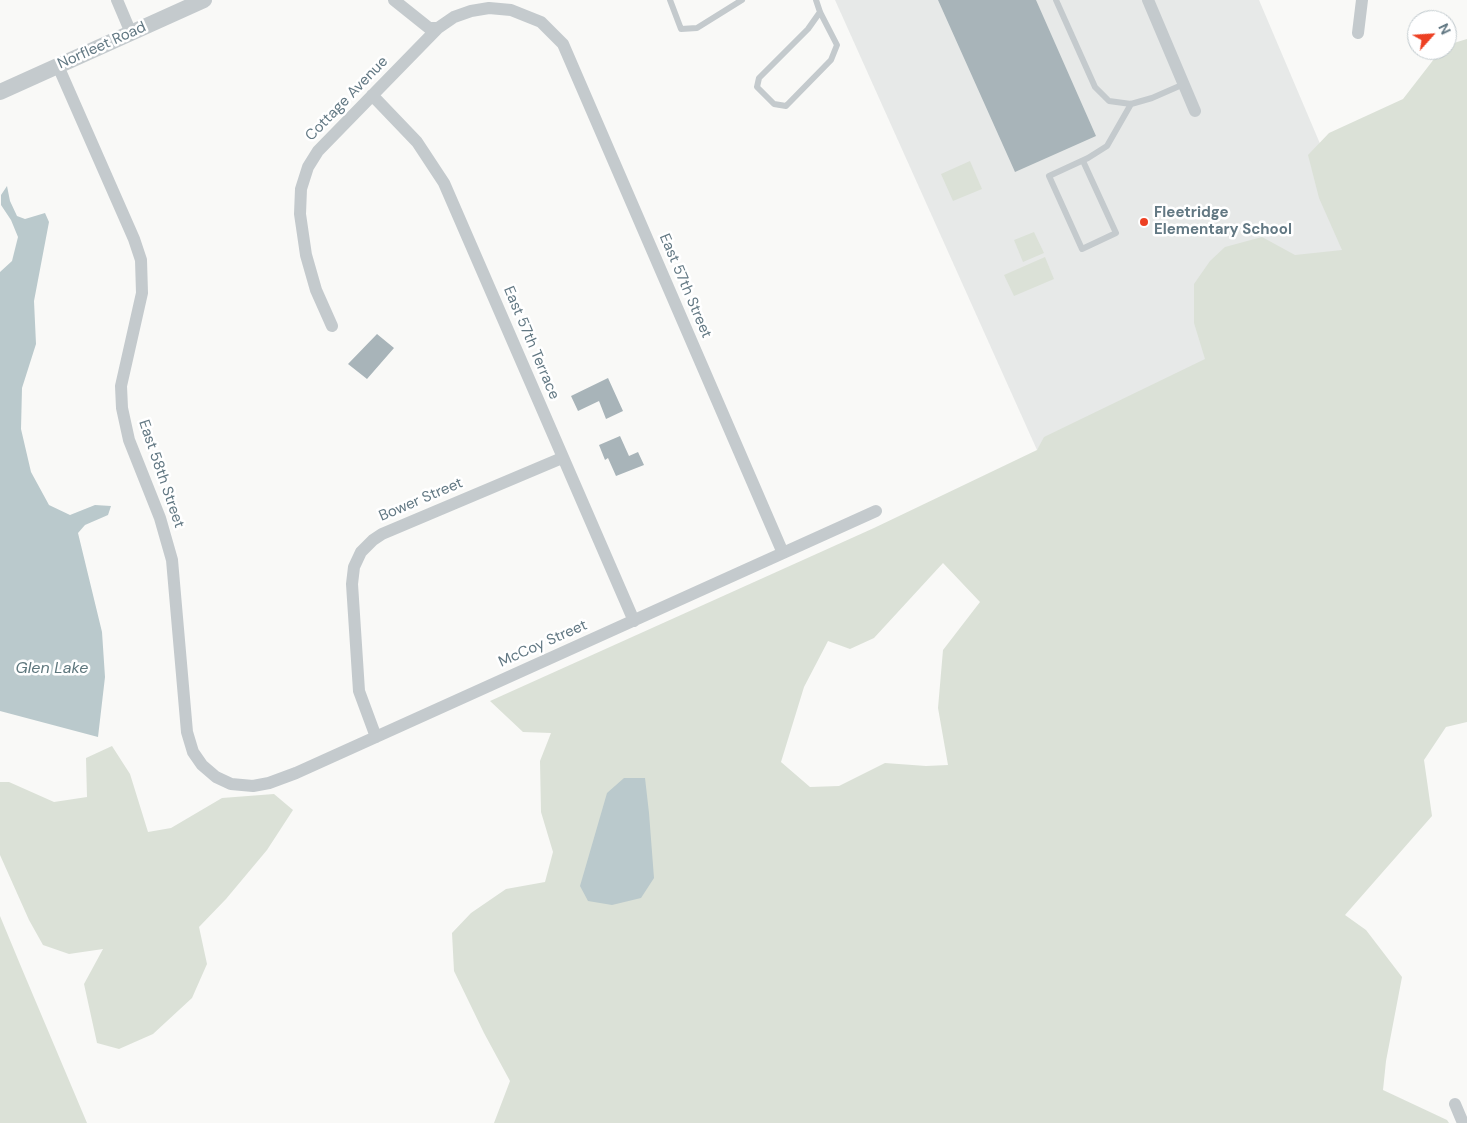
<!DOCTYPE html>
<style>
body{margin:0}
#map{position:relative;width:1467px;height:1123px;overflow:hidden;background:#f9f9f7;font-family:"DM Sans",sans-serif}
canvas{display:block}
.north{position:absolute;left:1407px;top:10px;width:50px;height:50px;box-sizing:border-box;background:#fff;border:1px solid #c0c9cd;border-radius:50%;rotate:64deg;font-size:14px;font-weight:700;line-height:20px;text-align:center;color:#627883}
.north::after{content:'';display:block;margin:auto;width:18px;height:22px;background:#ed4023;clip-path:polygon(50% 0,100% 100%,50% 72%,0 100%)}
</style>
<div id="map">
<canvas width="1467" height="1123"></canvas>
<div class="north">N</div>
</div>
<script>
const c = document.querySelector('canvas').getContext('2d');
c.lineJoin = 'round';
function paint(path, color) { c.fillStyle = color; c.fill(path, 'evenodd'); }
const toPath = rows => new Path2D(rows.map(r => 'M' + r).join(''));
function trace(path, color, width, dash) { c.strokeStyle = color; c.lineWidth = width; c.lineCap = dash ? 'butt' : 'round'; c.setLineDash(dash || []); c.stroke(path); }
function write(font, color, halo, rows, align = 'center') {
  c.font = font + ' "DM Sans",sans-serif'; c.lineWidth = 5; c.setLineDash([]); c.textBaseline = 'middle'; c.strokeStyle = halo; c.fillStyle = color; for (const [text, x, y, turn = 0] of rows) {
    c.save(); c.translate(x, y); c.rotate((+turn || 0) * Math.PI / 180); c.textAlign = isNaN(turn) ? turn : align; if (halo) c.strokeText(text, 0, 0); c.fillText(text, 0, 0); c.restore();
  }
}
paint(toPath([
 [835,0,1259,0,1383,292,1037,450]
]), '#e7e9e8');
paint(toPath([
 [1467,39,1467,722,1446,727,1424,760,1432,816,1345,915,1366,930,1402,977,1386,1061,1383,1090,1447,1120,1449,1123,494,1123,510,1081,484,1033,454,971,452,933,471,913,506,889,545,882,553,852,541,812,540,761,551,733,523,732,490,701,874,528,1037,450,1044,437,1205,359,1194,323,1194,284,1210,261,1225,247,1262,237,1295,255,1342,250,1319,198,1308,155,1329,133,1403,99,1441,50,1447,50,1447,45],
 [943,563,980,602,943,650,938,708,948,765,926,766,885,763,839,786,810,787,781,762,804,687,828,641,850,649,874,638],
 [970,161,982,189,953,201,941,174],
 [1034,232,1044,253,1023,262,1014,240],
 [1045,257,1054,279,1014,296,1004,275],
 [112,746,130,774,148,832,171,828,222,798,274,794,293,810,267,850,226,899,199,927,207,964,192,998,153,1034,119,1049,97,1043,84,984,103,949,69,954,43,945,29,920,0,855,0,782,9,782,54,802,87,797,86,758],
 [0,916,22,969,87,1123,0,1123]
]), '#dbe1d7');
paint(toPath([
 [7,186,10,201,17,216,25,219,45,213,49,222,34,301,36,344,22,388,21,429,31,472,49,505,70,515,95,505,111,506,108,515,85,525,78,533,102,632,105,677,98,737,0,711,0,272,12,261,18,237,11,220,1,205,1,195],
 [624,778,645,778,649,813,654,878,641,898,612,905,588,901,580,886,607,793]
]), '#bac9cc');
paint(toPath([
 [938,0,1036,0,1096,136,1015,172],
 [377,334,394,348,367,379,348,364],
 [608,378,623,411,606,419,599,401,578,411,571,396],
 [620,436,629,456,638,452,644,465,616,476,608,458,605,460,599,445]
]), '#a8b4b9');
trace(toPath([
 [670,0,681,29,697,28,742,0],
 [816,0,820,12,837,45,831,60,786,106,774,104,757,87,759,78,808,29,820,12],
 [1056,0,1095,87,1109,101,1131,104,1152,98,1184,84],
 [1083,161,1116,233,1082,249,1049,176,1088,158,1107,146,1131,104]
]), '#c4cacd', 6);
trace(toPath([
 [117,0,131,33],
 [394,0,429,28,438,28],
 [1148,0,1195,111],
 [1358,33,1362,0],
 [58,66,134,239,141,260,142,293,121,386,122,408,129,440,160,518,172,560,187,732,193,752,202,765,216,777,231,784,253,786,269,783,296,773,876,511],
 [372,95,417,142,444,183,634,621],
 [332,326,316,290,306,255,300,214,301,189,308,167,318,151,438,28,454,17,471,11,489,8,511,10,541,22,563,44,783,553],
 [376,737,359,691,352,584,354,567,361,552,373,540,382,534,562,458],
 [1455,1104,1463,1123]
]), '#c4cacd', 12);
trace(toPath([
 [0,92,204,0]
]), '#c4cacd', 16);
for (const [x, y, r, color] of [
 [1144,222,5,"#ed4023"]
]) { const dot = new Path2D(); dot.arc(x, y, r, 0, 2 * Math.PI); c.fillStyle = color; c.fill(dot); trace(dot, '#fff', 2); }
write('15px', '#627883', '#fff', [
 ["Norfleet Road",102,46,-24],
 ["Cottage Avenue",347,99,-46],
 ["East 57th Street",685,286,67],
 ["East 57th Terrace",531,343,67],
 ["East 58th Street",161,474,71],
 ["Bower Street",421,500,-23],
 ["McCoy Street",543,644,-24]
]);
write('bold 15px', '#627883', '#fff', [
 ["Fleetridge",1154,213],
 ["Elementary School",1154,230]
], 'left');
write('italic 16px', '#5e777d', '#fff', [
 ["Glen Lake",52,669]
]);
</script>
